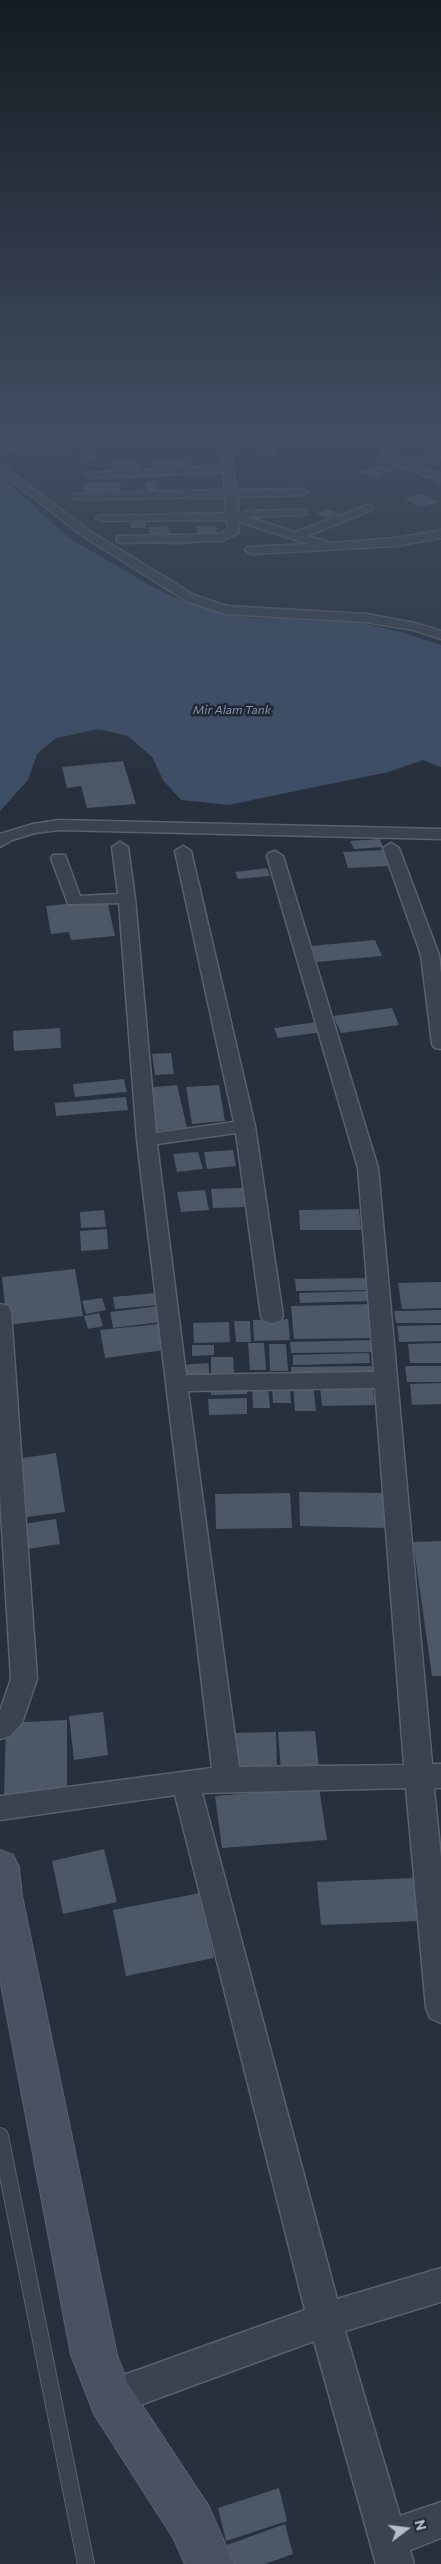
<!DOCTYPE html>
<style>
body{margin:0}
#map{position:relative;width:441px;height:2564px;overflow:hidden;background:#27313d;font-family:Commissioner,sans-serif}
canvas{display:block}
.north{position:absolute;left:381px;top:2504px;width:50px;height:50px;-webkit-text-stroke:4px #202833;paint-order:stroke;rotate:75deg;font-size:14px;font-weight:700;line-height:20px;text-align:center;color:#b7bec8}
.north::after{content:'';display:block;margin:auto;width:18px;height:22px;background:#b7bec8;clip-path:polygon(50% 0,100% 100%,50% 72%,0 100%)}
</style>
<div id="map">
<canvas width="441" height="2564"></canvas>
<div class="north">N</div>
</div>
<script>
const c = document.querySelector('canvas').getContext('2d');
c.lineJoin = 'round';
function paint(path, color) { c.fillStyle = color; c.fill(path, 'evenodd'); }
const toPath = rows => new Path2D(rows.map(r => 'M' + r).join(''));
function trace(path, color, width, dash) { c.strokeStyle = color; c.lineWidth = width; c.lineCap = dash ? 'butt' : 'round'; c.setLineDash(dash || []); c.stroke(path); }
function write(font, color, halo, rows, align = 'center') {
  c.font = font + ' Commissioner,sans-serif'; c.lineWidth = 5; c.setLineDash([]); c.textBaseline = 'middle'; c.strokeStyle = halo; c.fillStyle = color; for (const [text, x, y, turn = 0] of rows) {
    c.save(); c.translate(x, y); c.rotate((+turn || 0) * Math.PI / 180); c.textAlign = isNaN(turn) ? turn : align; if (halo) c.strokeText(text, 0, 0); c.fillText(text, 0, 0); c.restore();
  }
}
paint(toPath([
 [0,476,69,538,151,586,190,604,241,617,353,621,401,632,441,645,441,767,423,760,388,772,228,805,181,800,163,780,152,757,128,736,99,729,56,738,37,754,28,780,0,811]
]), '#3e4e65');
paint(toPath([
 [90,431,101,431,102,439,92,440],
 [126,431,183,431,184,437,126,438],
 [356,431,383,431,383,435,356,435],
 [254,443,275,443,277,457,256,457],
 [79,455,94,455,96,461,81,462],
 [187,459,189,467,173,468,170,460],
 [139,460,140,468,127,468,126,461],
 [153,460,170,460,172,468,155,468],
 [112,461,124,461,125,468,112,468],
 [381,465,397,470,388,473,373,468],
 [371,468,386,473,376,477,360,472],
 [217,471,217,475,186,476,185,472],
 [156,481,157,491,147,491,146,482],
 [84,482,121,482,120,491,83,492],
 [422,494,438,502,420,507,404,498],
 [327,509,339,513,327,518,316,513],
 [130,519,146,519,146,528,130,528],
 [168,526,170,535,150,535,148,527],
 [196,526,216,526,217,535,197,535],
 [191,538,193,544,167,545,165,539],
 [123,761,136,804,87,808,81,786,67,788,62,767],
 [380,839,383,847,354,849,350,841],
 [384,850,389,866,348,868,343,852],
 [267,868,270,876,238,879,235,872],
 [107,900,115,936,71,940,69,932,51,934,46,906],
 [375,940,382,956,317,962,311,946],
 [392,1008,399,1025,341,1033,333,1016],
 [317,1022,322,1032,278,1038,274,1028],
 [60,1028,61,1048,14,1051,13,1031],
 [171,1053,174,1074,155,1075,152,1054],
 [124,1079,127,1092,75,1097,73,1084],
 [177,1085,187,1128,154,1131,144,1088],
 [219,1085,225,1121,192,1124,186,1087],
 [126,1097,128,1110,56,1116,55,1103],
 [233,1150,236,1166,207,1169,204,1152],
 [198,1152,203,1169,177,1172,173,1154],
 [243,1188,246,1207,213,1208,211,1189],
 [205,1190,209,1210,181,1212,177,1192],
 [359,1209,361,1230,300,1230,299,1210],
 [104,1210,106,1227,81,1228,80,1212],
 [107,1229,108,1249,81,1251,80,1231],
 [75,1269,83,1316,7,1325,2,1277],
 [372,1278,373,1290,296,1291,295,1279],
 [441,1282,441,1308,402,1309,398,1283],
 [371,1291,372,1301,300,1303,299,1293],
 [156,1293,158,1305,115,1309,113,1297],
 [102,1298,106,1310,86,1314,82,1301],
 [373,1304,377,1338,294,1339,291,1306],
 [158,1306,161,1322,113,1328,110,1312],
 [441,1310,441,1323,396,1323,394,1311],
 [99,1313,103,1326,88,1329,84,1316],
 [288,1319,290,1340,254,1341,253,1320],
 [234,1321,250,1321,251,1342,236,1342],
 [229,1322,230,1342,194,1343,193,1323],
 [159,1324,165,1350,105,1358,100,1330],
 [441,1325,441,1341,399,1342,397,1326],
 [373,1340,374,1352,291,1353,290,1342],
 [248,1343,264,1343,266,1370,250,1370],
 [441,1343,441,1363,410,1363,408,1344],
 [269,1344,286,1344,288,1371,270,1371],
 [192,1345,214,1345,214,1355,192,1356],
 [369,1353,370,1363,293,1365,293,1355],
 [211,1357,233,1357,234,1375,211,1376],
 [208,1363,210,1377,181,1379,179,1365],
 [376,1366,378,1376,292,1378,291,1367],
 [405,1366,441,1366,441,1382,407,1382],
 [268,1383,270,1408,253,1408,252,1384],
 [441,1383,441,1404,412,1405,410,1384],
 [313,1384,316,1411,295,1411,293,1385],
 [211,1385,247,1385,247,1394,211,1395],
 [290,1385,291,1403,273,1403,272,1386],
 [372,1385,375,1405,322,1406,320,1386],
 [247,1398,247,1414,209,1415,208,1399],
 [56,1453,65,1512,26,1517,17,1459],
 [299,1492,385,1493,387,1528,300,1526],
 [290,1493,292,1528,216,1529,215,1494],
 [56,1519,60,1544,21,1550,17,1525],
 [441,1541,441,1676,432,1676,413,1542],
 [103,1712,108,1755,74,1760,69,1716],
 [67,1720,67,1795,4,1798,6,1723],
 [315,1731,319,1768,281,1770,278,1732],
 [276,1732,277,1768,236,1769,236,1733],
 [319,1787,327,1840,222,1848,215,1796],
 [104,1849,117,1902,63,1914,52,1861],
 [414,1878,419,1921,321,1925,317,1882],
 [200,1893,214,1958,126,1976,113,1910],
 [279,2488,287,2521,226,2541,218,2508],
 [285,2524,293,2554,265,2564,232,2564,227,2545]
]), '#4d5866');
const laneFar1 = toPath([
 [49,431,49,445]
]);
const lane = toPath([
 [0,2136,86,2564]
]);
const street = toPath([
 [218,431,228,431,229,436,322,433,388,435,389,431,399,431,390,456,406,462,441,452,441,458,416,466,441,474,441,481,380,460,379,458,386,441,322,439,230,442,236,490,303,489,309,492,303,495,237,497,238,514,242,515,243,512,247,511,307,510,307,514,303,515,248,517,295,532,368,505,372,506,372,510,307,536,332,543,396,538,441,530,441,538,396,546,251,554,245,550,247,547,309,544,239,522,238,533,222,541,121,543,117,542,117,536,220,534,228,529,227,520,102,521,96,518,98,516,226,513,225,497,77,499,73,498,73,494,225,490,223,472,90,478,85,475,86,473,222,466,219,442,0,449,0,443,218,436,218,431],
 [0,464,91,532,194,595,227,606,366,614,415,623,441,631,441,639,413,630,366,622,226,614,186,601,83,536,0,472,0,464],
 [59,820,441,829,441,839,59,830,35,833,12,840,0,847,0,834,33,824,59,820],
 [120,842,128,847,135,898,156,1133,234,1122,175,851,183,846,191,851,255,1126,283,1316,280,1321,272,1323,264,1321,261,1316,236,1133,157,1144,186,1375,374,1372,358,1168,267,856,269,853,275,851,283,856,378,1168,432,1764,441,1764,441,1788,434,1788,441,1858,441,2023,430,2018,426,2008,406,1788,202,1793,337,2299,441,2268,441,2302,345,2331,400,2516,441,2502,441,2538,410,2550,414,2564,376,2564,314,2341,110,2416,97,2411,92,2398,97,2385,110,2380,305,2310,175,1795,0,1820,0,1796,212,1768,137,1140,119,903,68,904,51,858,53,855,65,855,80,896,118,894,112,847,120,842],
 [375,1388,404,1765,239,1767,188,1391,375,1388],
 [391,843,399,848,439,955,441,974,441,1049,435,1048,432,1044,421,955,383,848,391,843],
 [0,1304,8,1306,11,1311,37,1679,22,1723,10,1736,0,1739,0,1711,11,1679,0,1495,0,1304]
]);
const secondary = toPath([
 [0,1850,13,1855,19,1867,22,1896,117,2355,128,2384,208,2505,234,2564,185,2564,174,2539,94,2414,71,2355,0,1979,0,1850]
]);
trace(laneFar1, '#59616b', 7);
trace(lane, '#59616b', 18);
trace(street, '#59616b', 3);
trace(secondary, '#59616b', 2);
trace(laneFar1, '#3b434e', 5.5);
trace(lane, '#3b434e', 16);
paint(street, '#3b434e');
paint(secondary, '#495260');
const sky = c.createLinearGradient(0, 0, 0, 790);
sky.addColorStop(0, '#151b22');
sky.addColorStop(0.55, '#414e62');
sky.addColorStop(1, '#414e6200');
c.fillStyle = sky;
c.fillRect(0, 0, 441, 790);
write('italic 12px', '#8194ad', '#202833', [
 ["Mir Alam Tank",232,710]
]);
</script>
